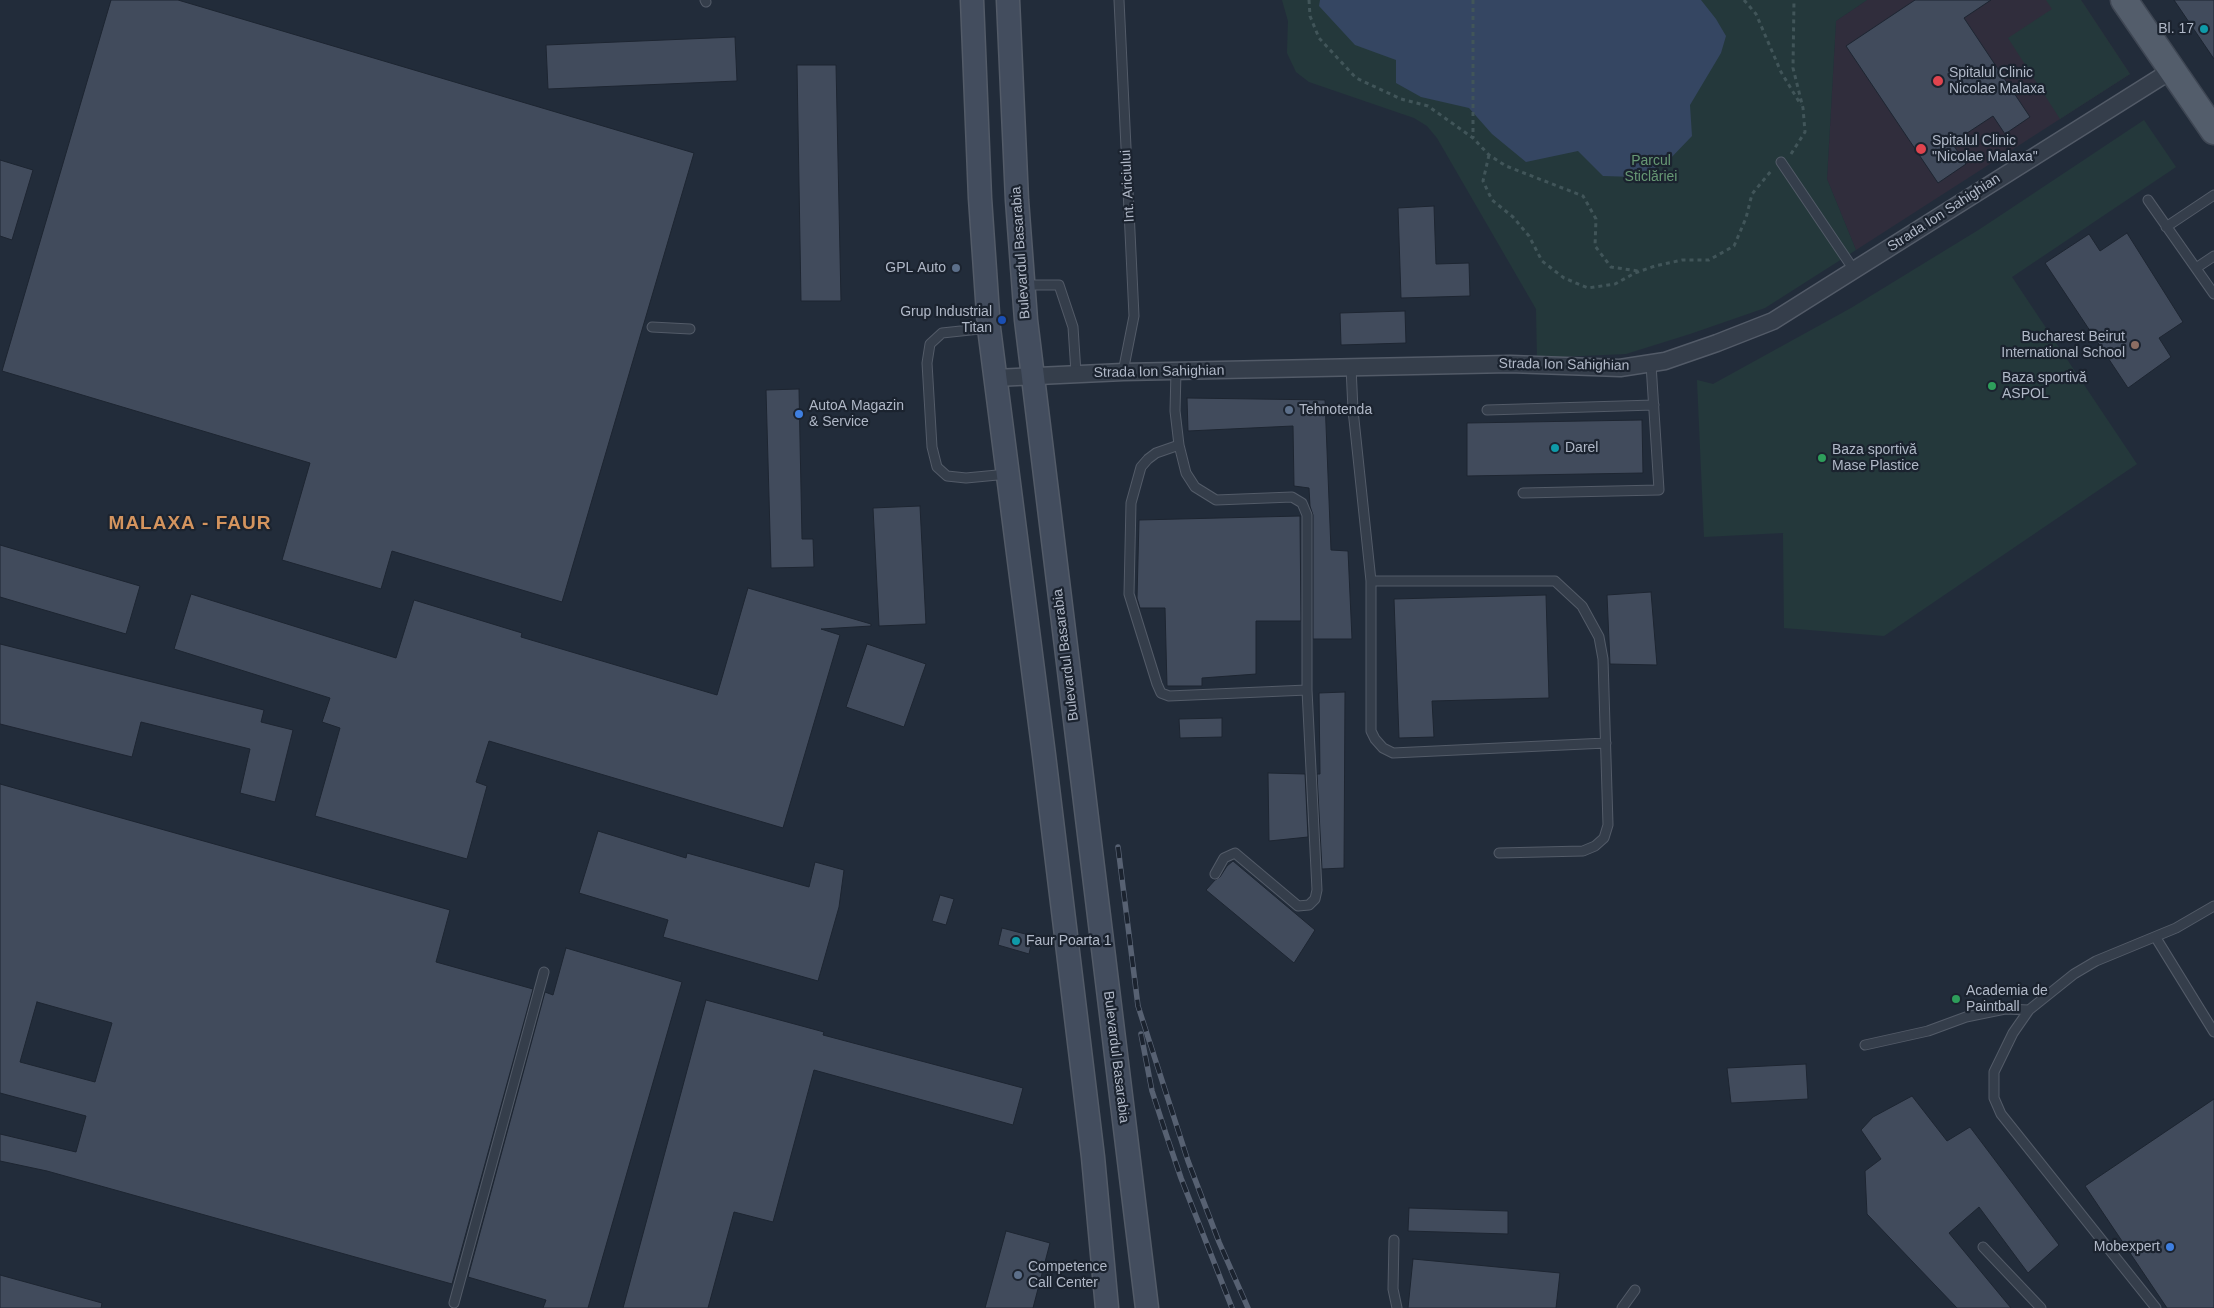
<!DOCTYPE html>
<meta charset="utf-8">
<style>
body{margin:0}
canvas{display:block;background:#222c3a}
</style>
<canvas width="2214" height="1308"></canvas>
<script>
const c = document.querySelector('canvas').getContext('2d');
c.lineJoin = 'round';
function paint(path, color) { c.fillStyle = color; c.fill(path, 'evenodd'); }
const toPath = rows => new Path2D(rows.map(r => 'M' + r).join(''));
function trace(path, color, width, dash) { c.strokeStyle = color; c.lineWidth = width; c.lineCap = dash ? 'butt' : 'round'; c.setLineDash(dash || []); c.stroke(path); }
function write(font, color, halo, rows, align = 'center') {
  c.font = font + ' Arial,sans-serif'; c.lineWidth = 4.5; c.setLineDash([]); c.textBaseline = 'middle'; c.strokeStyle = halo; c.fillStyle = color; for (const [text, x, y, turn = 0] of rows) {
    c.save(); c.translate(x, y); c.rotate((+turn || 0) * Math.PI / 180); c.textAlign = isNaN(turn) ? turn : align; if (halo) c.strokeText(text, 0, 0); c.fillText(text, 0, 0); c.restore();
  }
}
paint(toPath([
 [1867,0,2081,0,2130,74,1856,250,1827,179,1836,21]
]), '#302d3c');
paint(toPath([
 [1282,0,1867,0,1836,21,1827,179,1856,250,1765,308,1690,334,1626,354,1537,358,1536,309,1437,138,1427,126,1414,118,1309,82,1296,72,1287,53,1288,21],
 [2046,0,2081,0,2130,74,2060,119,2008,38,2052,9],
 [2144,120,2176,167,2012,277,2137,464,1884,636,1784,628,1783,533,1704,537,1697,380,1713,384,1851,308,1980,229]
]), '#24383b');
paint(toPath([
 [1320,0,1701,0,1716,19,1726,36,1721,53,1690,105,1692,136,1667,162,1635,177,1603,176,1578,151,1526,162,1492,134,1469,108,1421,97,1396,83,1396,60,1355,45,1319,6]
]), '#354662');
const building = toPath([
 [111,0,178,0,694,153,562,602,392,551,381,589,282,560,310,463,2,371,111,0],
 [1915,0,1991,0,1964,18,2030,117,2005,134,1993,116,1952,143,1966,164,1938,183,1846,46,1915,0],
 [2174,0,2214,0,2214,59,2174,0],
 [735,37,737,81,548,89,546,45,735,37],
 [797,65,836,65,841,301,801,301,797,65],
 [0,160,33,170,12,240,0,236,0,160],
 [1434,206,1436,264,1469,263,1470,296,1401,298,1398,208,1434,206],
 [2127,233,2183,322,2159,338,2171,357,2128,388,2045,263,2089,234,2100,251,2127,233],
 [1405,311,1406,343,1341,345,1340,313,1405,311],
 [799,389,802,539,813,539,814,567,771,568,766,390,799,389],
 [1187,398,1325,400,1331,550,1348,551,1352,639,1313,639,1313,515,1310,506,1309,488,1294,486,1293,426,1188,431,1187,398],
 [1642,420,1643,473,1467,476,1467,423,1642,420],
 [920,506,926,624,879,626,873,508,920,506],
 [1300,516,1301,621,1256,621,1256,674,1202,678,1202,686,1167,686,1165,608,1140,608,1137,598,1139,520,1300,516],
 [0,545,140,586,126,634,0,597,0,545],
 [748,588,871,624,871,626,821,629,840,635,783,828,489,741,476,782,487,786,467,859,315,816,340,728,322,722,330,698,174,649,191,594,396,658,414,600,522,633,521,637,717,695,748,588],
 [1651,592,1657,665,1610,664,1607,595,1651,592],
 [1546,595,1549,698,1432,701,1434,737,1399,738,1394,599,1546,595],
 [0,644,264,710,261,722,293,730,275,802,240,793,250,749,141,722,132,757,0,724,0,644],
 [867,644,926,664,904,727,846,707,867,644],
 [1345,692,1344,868,1322,869,1317,774,1320,774,1319,693,1345,692],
 [1222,718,1222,737,1180,738,1179,719,1222,718],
 [1268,773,1305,774,1308,837,1269,841,1268,773],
 [0,784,450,910,436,962,533,989,452,1284,47,1171,0,1161,0,1134,76,1152,86,1116,0,1093,0,784],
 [37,1002,112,1023,95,1082,20,1062,37,1002],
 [598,831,686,858,687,853,809,887,815,862,844,870,839,907,818,981,663,937,668,920,579,893,598,831],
 [1233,861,1315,930,1294,963,1206,890,1215,880,1220,877,1227,866,1233,861],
 [940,895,954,899,946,925,932,921,940,895],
 [1002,928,1033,936,1029,954,998,945,1002,928],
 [566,948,682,982,588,1308,543,1308,546,1300,468,1277,545,992,553,995,566,948],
 [706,1000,824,1032,823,1035,1023,1088,1013,1125,814,1070,773,1222,734,1212,708,1308,623,1308,706,1000],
 [1806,1064,1808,1099,1731,1103,1727,1068,1806,1064],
 [1912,1096,1947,1141,1970,1127,2059,1245,2028,1273,1979,1207,1949,1233,2011,1308,1957,1308,1867,1214,1865,1171,1881,1159,1861,1130,1873,1117,1912,1096],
 [2214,1099,2214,1308,2167,1308,2085,1186,2214,1099],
 [1409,1208,1508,1211,1508,1234,1408,1231,1409,1208],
 [1006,1231,1050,1243,1033,1308,985,1308,1006,1231],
 [1413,1259,1560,1273,1556,1308,1408,1308,1413,1259],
 [0,1275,102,1303,101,1308,0,1308,0,1275]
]);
paint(building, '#414b5c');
trace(building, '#1d2531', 1);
const service = toPath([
 [705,0,706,2],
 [1119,0,1134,316,1123,372],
 [1781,162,1854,270],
 [2148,200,2214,294],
 [2166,227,2214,195],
 [2196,268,2214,256],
 [1022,285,1059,285,1073,327,1076,373],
 [652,327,690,329],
 [989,328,942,333,930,344,927,363,932,447,937,467,947,476,966,478,1008,474],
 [1351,367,1353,410,1371,581,1371,731,1375,739,1383,748,1393,753,1606,743],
 [1176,372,1175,411,1179,445,1156,453,1148,459,1141,467,1131,503,1129,594,1157,684,1161,693,1169,696,1307,690],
 [1487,410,1654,405],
 [1179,445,1186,473,1195,487,1216,500,1292,497,1302,503,1307,515,1307,690,1317,890,1315,899,1309,905,1298,906,1235,853,1224,858,1215,874],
 [1523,493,1659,490,1651,364],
 [1371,581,1555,581,1582,606,1599,637,1603,659,1608,825,1604,838,1595,846,1583,851,1499,853],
 [2156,938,2214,1032],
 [1865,1045,1928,1031,1966,1017,2005,1009,2029,1010],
 [1394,1240,1393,1289,1397,1308],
 [1983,1247,2041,1308],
 [454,1303,544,972],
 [1622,1308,1635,1290],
 [2156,1308,2001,1114,1994,1098,1994,1072,2013,1033,2029,1010,2074,974,2096,961,2176,928,2214,906]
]);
const minor = toPath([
 [995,378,1123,372,1510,364,1620,368,1665,361,1717,343,1773,321,2172,70]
]);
const secondary = toPath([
 [972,0,980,198,989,328,1044,755,1093,1157,1107,1308],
 [1008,0,1017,200,1026,320,1147,1308]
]);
const primary = toPath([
 [2124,0,2214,131]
]);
trace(service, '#535b68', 11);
trace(minor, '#535b68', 19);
trace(secondary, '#535b68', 25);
trace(primary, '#3f4754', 29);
trace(toPath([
 [1309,0,1310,16,1319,38,1356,78,1401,99,1428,106,1473,138,1489,155,1506,166,1583,196,1596,219,1595,246,1611,267,1638,271],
 [1473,0,1473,138],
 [1744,0,1756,14,1781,72,1801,105],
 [1791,154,1805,132,1803,108,1793,68,1794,0],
 [1489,155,1483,181,1492,200,1513,217,1529,236,1542,261,1564,278,1588,288,1615,284,1635,273,1655,266,1682,260,1709,260,1734,246,1746,218,1752,194,1771,171]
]), '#415559', 3, [4, 4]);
trace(service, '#353e4b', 9);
trace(minor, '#353e4b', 16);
trace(secondary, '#434d5e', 22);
trace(primary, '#535d6b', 26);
const rail = toPath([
 [1118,847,1138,1006,1188,1161,1219,1242,1248,1308],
 [1141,1034,1152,1091,1166,1134,1181,1178,1232,1308]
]);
trace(rail, '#576172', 5.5);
trace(rail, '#1b232f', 4, [11]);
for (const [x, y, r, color] of [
 [2204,29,5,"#0f9aa8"],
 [1938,81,6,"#e0444e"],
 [1921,149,6,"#e0444e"],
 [956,268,5,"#5c6f8a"],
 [1002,320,5,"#1a4fb4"],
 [2135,345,5,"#8d6e63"],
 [1992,386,5,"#2e9e5b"],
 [1289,410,5,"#5c6f8a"],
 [799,414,5,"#3f7fe0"],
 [1555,448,5,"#0f9aa8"],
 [1822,458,5,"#2e9e5b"],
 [1016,941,5,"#0f9aa8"],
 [1956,999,5,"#2e9e5b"],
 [2170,1247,5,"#3f7fe0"],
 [1018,1275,5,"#5c6f8a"]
]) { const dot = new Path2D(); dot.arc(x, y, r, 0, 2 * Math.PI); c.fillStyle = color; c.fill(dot); trace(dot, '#1b232f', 2); }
write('14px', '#b0b8c7', '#1b232f', [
 ["Bl. 17",2194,29,"right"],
 ["Spitalul Clinic",1949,73],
 ["Nicolae Malaxa",1949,89],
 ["Spitalul Clinic",1932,141],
 ["\"Nicolae Malaxa\"",1932,157],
 ["GPL Auto",946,268,"right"],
 ["Grup Industrial",992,312,"right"],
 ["Titan",992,328,"right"],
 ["Bucharest Beirut",2125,337,"right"],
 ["International School",2125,353,"right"],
 ["Baza sportivă",2002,378],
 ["ASPOL",2002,394],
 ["AutoA Magazin",809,406],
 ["& Service",809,422],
 ["Tehnotenda",1299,410],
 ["Darel",1565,448],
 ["Baza sportivă",1832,450],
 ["Mase Plastice",1832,466],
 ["Faur Poarta 1",1026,941],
 ["Academia de",1966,991],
 ["Paintball",1966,1007],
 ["Mobexpert",2160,1247,"right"],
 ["Competence",1028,1267],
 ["Call Center",1028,1283]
], 'left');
write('14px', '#679874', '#1b232f', [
 ["Parcul",1651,161],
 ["Sticlăriei",1651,177]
]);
write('14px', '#b0b8c7', '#1b232f', [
 ["Int. Ariciului",1128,186,-93],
 ["Strada Ion Sahighian",1944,213,-33],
 ["Bulevardul Basarabia",1021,253,-94],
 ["Strada Ion Sahighian",1564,365,1],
 ["Strada Ion Sahighian",1159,372,-1],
 ["Bulevardul Basarabia",1066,655,-97],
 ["Bulevardul Basarabia",1116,1057,83]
]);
c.letterSpacing = '1px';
write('bold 19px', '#d4945e', '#1b232f', [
 ["MALAXA - FAUR",190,524]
]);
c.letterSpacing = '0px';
</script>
